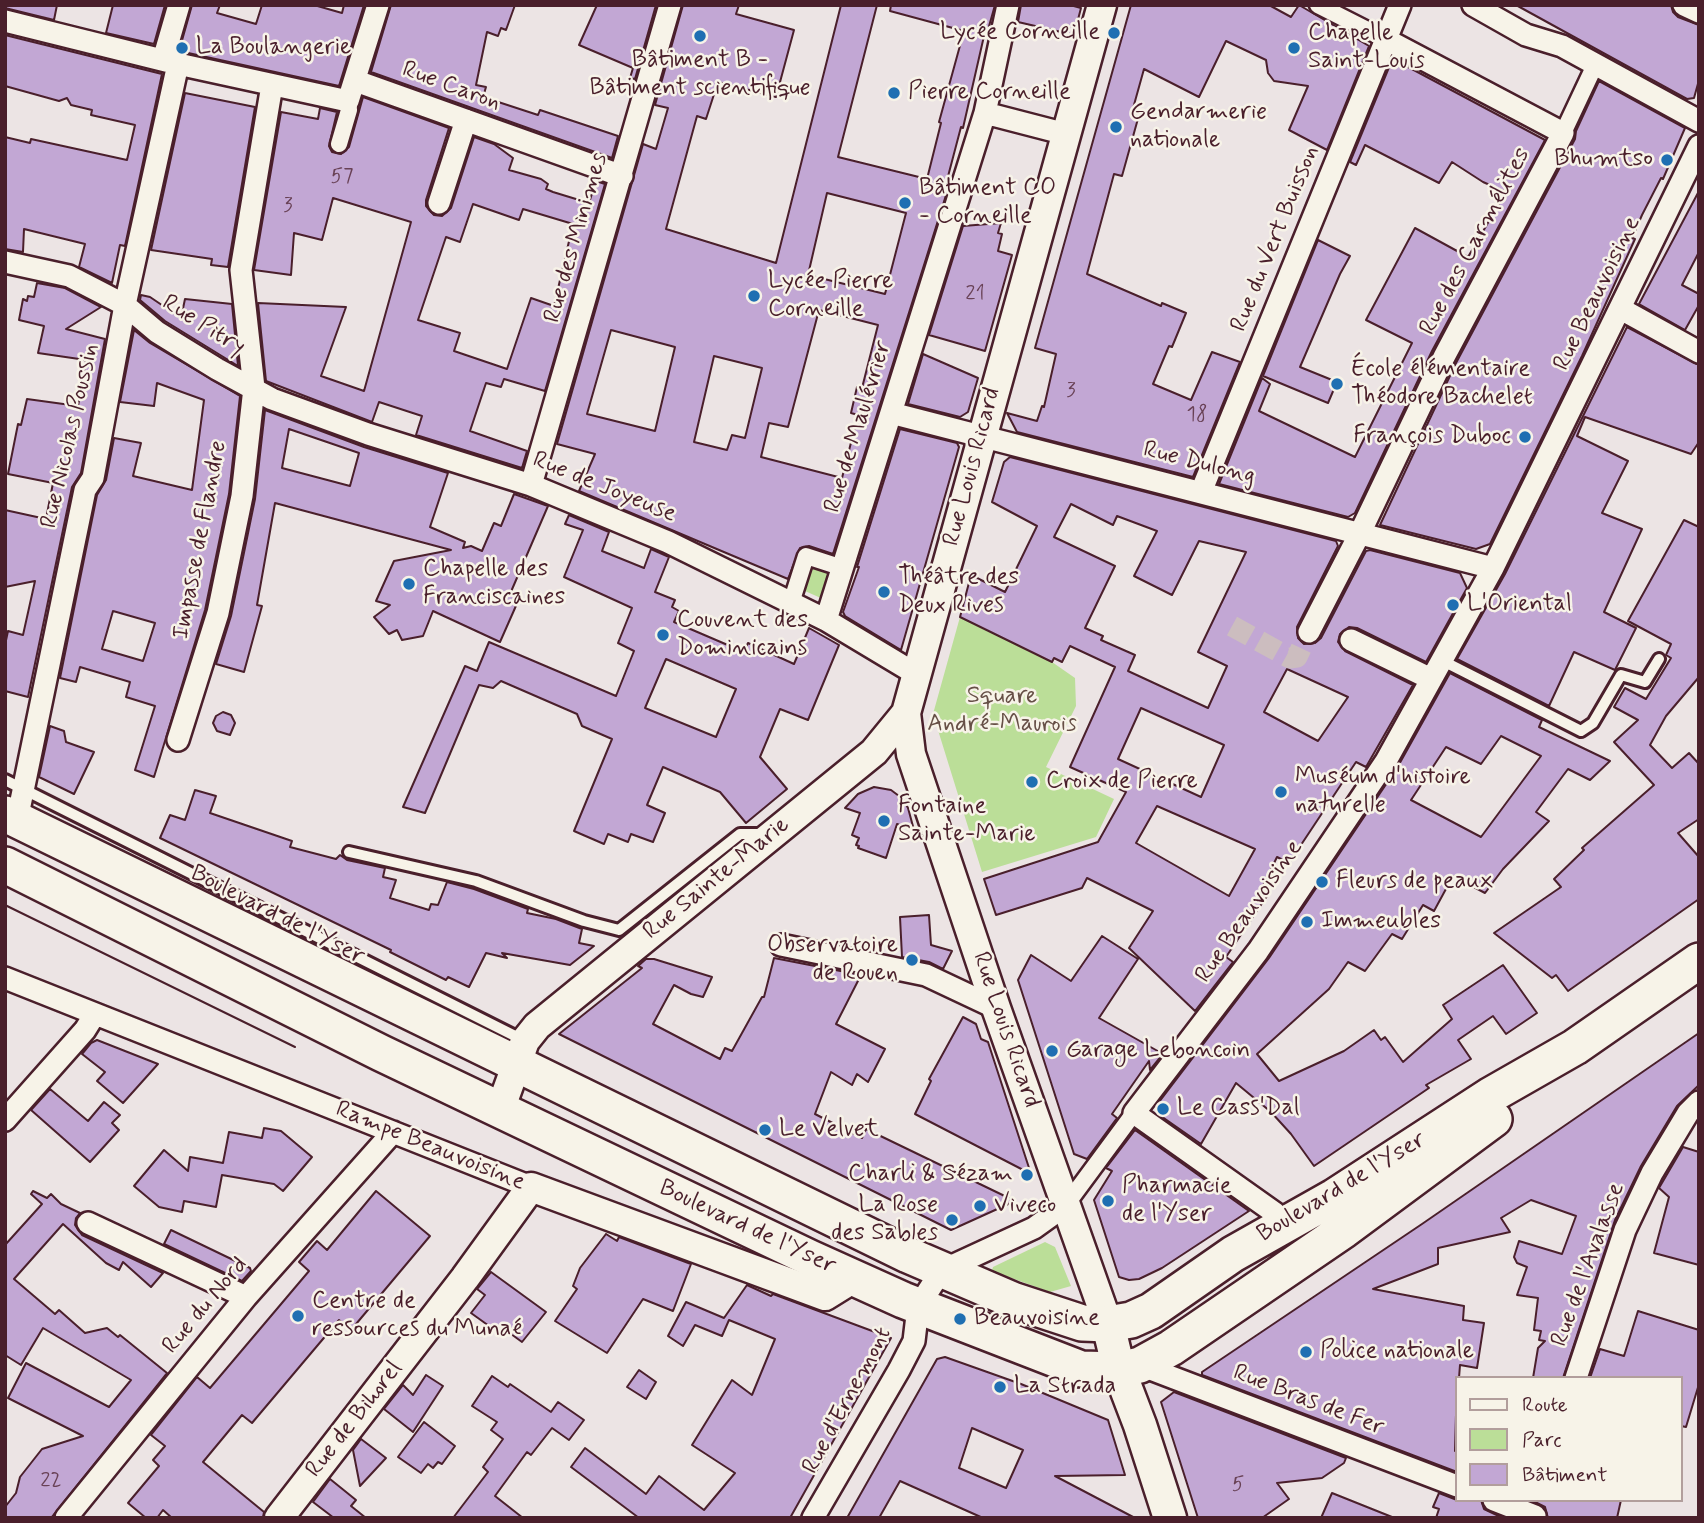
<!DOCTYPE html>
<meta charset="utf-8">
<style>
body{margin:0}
#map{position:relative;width:1704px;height:1523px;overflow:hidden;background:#ece4e4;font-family:Mynerve,sans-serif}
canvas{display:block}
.frame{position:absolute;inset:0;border:7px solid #4a1f2b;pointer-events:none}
.legend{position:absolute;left:1455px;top:1376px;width:228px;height:126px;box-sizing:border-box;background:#f7f3e8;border:2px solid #b29e9c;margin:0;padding:9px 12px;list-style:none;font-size:21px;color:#4a1f2b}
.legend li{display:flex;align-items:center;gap:14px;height:35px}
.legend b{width:35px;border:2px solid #b29e9c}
</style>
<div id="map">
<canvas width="1704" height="1523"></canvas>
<div class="frame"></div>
<ul class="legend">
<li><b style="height:9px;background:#f7f3e8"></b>Route</li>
<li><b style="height:19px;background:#bbde98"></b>Parc</li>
<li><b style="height:19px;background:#c2a7d4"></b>Bâtiment</li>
</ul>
</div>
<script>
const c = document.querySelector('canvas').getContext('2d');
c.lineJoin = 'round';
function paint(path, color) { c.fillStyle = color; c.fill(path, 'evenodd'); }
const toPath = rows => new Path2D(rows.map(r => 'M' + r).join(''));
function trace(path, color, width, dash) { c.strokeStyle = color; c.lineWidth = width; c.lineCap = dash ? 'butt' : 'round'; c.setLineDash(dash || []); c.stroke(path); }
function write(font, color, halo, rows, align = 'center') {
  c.font = font + ' Mynerve,sans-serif'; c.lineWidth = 5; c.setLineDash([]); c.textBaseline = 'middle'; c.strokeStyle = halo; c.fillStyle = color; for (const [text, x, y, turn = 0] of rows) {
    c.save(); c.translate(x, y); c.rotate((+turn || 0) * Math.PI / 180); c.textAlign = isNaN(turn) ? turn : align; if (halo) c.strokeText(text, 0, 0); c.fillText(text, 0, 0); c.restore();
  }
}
paint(toPath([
 [806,556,843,568,832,603,796,587],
 [960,617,1052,662,1075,678,1076,706,1046,767,1114,799,1096,837,982,872,933,714],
 [1045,1242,1055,1247,1071,1286,1050,1292,992,1271,993,1267]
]), '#bbde98');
const building = toPath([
 [5,5,57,5,54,20,5,8,5,5],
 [113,5,165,5,154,44,106,33,113,5],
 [192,5,220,5,217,13,256,24,262,5,314,5,342,13,344,5,364,5,339,86,179,51,192,5],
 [391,5,515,5,506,30,501,28,498,36,487,32,476,85,486,87,483,97,538,115,540,110,618,136,612,158,371,72,391,5],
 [597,5,656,5,635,79,630,78,633,68,579,45,597,5],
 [683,5,739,5,736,14,794,30,776,97,718,82,706,119,697,116,666,229,776,263,841,5,877,5,838,157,927,179,941,123,939,122,964,31,890,11,891,5,995,5,986,37,984,36,963,128,961,127,946,184,948,185,947,192,833,554,809,546,800,548,788,579,579,491,595,454,557,444,643,144,656,149,668,108,655,105,683,5],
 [827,193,906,213,885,294,808,275,827,193],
 [819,310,878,325,862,388,857,387,851,413,858,415,842,478,761,457,769,423,788,427,819,310],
 [611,330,675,347,655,431,587,414,611,330],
 [714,356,762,368,745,438,732,435,727,450,694,442,714,356],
 [1021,5,1070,5,1081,8,1074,35,1018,22,1021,5],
 [1131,5,1269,5,1291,17,1299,5,1369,46,1327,150,1289,130,1308,86,1274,81,1268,73,1266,60,1226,41,1199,97,1144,69,1132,112,1139,115,1122,176,1114,174,1087,274,1161,306,1162,303,1186,313,1172,347,1169,346,1153,384,1191,400,1212,352,1240,362,1193,477,1017,432,1007,413,1037,421,1042,406,1044,407,1056,354,1035,348,1131,5],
 [1516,5,1671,5,1673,12,1678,17,1699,25,1699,80,1694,98,1687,99,1516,5],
 [5,35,162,74,125,246,120,245,112,283,79,267,85,244,24,229,23,252,5,249,5,137,30,143,31,139,127,160,135,125,91,115,92,110,71,105,67,98,59,101,5,86,5,35],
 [1392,60,1395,60,1545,140,1432,351,1355,513,1348,517,1219,484,1262,378,1270,384,1259,411,1355,457,1412,343,1366,320,1415,228,1468,257,1506,192,1483,182,1452,162,1439,183,1365,145,1356,165,1350,162,1392,60],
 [1599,81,1685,128,1663,179,1661,178,1642,215,1632,238,1635,239,1582,356,1490,544,1476,549,1380,525,1456,363,1575,139,1576,131,1599,81],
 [185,93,255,107,228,267,211,265,212,259,151,250,185,93],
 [363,97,449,128,426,200,426,206,434,215,442,216,451,208,474,137,494,144,513,158,509,170,541,179,548,184,546,189,553,192,589,203,596,181,605,184,545,391,504,379,501,387,486,383,470,431,527,451,522,468,416,435,422,416,379,402,372,422,266,381,258,303,346,307,321,376,364,391,411,222,333,198,322,240,294,233,291,275,254,270,281,112,318,119,320,108,337,112,329,146,332,152,341,154,349,147,363,97],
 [473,204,519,220,523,209,573,224,554,306,531,298,507,369,454,351,460,333,418,320,446,237,460,242,473,204],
 [1699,191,1699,252,1682,285,1699,294,1699,305,1685,330,1639,304,1699,191],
 [1001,223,998,233,1002,234,998,251,1012,255,985,351,929,335,963,226,1001,223],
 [1318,240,1350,256,1340,274,1300,367,1337,382,1328,403,1263,376,1318,240],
 [37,283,65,288,101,307,66,329,105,339,81,473,72,487,28,697,5,691,5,645,8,631,23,635,35,581,5,587,5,510,46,519,53,483,8,474,18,424,21,425,27,399,78,406,86,360,38,353,44,326,19,320,23,299,27,301,28,296,34,297,37,283],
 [141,295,150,297,181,318,185,299,232,304,238,366,165,321,140,300,141,295],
 [1627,327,1699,365,1699,442,1691,454,1585,417,1577,436,1628,461,1602,513,1642,529,1604,612,1636,628,1615,670,1574,652,1549,706,1457,659,1505,574,1627,327],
 [134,330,150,343,240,396,229,494,205,610,154,777,135,770,155,706,126,697,130,682,80,667,76,682,60,678,97,495,106,480,114,438,141,443,133,476,192,490,204,400,157,383,154,406,120,402,134,330],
 [113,611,155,623,143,661,102,649,113,611],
 [923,354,978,378,968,412,960,417,908,404,923,354],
 [265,410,364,447,448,473,430,527,465,542,463,548,471,546,482,551,494,523,501,526,514,494,548,506,510,594,519,599,500,642,433,611,423,636,402,640,397,630,389,634,374,617,390,605,376,601,394,561,451,550,275,503,257,605,262,606,244,672,216,664,231,616,255,499,265,410],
 [289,429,359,453,350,486,282,468,289,429],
 [900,429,957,443,959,447,901,650,845,616,843,612,859,567,857,567,900,429],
 [1010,457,1336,541,1338,546,1297,627,1298,638,1304,644,1315,643,1321,638,1366,551,1370,550,1460,573,1467,588,1426,662,1357,628,1349,627,1340,634,1338,642,1345,651,1413,685,1366,767,1356,762,1289,863,1277,857,1260,892,1267,896,1226,957,1233,962,1195,1011,1129,948,1153,911,1087,878,1082,888,996,915,984,879,1098,842,1126,792,1070,767,1115,667,1070,646,1062,662,1054,658,1052,662,960,617,971,575,1005,592,1037,526,992,502,1004,462,1010,457],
 [1071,504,1113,525,1117,516,1157,531,1134,576,1172,595,1199,541,1246,552,1198,652,1227,666,1208,708,1128,671,1135,655,1101,640,1103,636,1085,628,1115,566,1054,537,1071,504],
 [1287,669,1348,697,1318,741,1264,712,1287,669],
 [1141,708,1224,745,1201,797,1118,759,1141,708],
 [1157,806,1255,849,1229,896,1136,843,1157,806],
 [569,515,609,532,602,551,644,568,651,549,669,557,655,592,675,600,672,607,679,611,674,622,744,652,748,643,794,664,809,628,839,645,808,720,780,709,760,757,787,789,746,823,720,792,663,767,647,805,665,813,653,842,631,834,628,842,608,834,604,844,574,831,612,739,582,726,577,714,501,681,493,688,479,685,425,813,403,807,465,666,477,671,489,642,616,696,634,651,618,643,632,608,564,577,583,530,565,524,569,515],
 [666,659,736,689,716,737,645,708,666,659],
 [1684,520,1699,527,1699,677,1666,716,1650,745,1672,768,1689,753,1699,764,1699,819,1678,833,1699,857,1699,899,1568,991,1556,975,1552,978,1494,933,1561,887,1554,879,1584,850,1582,848,1654,785,1614,742,1638,720,1614,707,1625,688,1646,699,1671,658,1666,655,1671,644,1628,621,1684,520],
 [1450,673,1542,720,1539,727,1610,761,1590,780,1568,769,1536,812,1549,821,1503,869,1485,893,1453,876,1434,911,1423,905,1402,939,1392,934,1365,971,1348,962,1329,989,1257,1054,1279,1081,1344,1051,1374,1030,1381,1040,1385,1037,1403,1062,1452,1019,1443,1005,1503,965,1537,1013,1506,1034,1493,1016,1458,1040,1471,1059,1426,1085,1429,1088,1314,1166,1291,1134,1271,1112,1236,1083,1201,1144,1158,1114,1156,1106,1269,958,1397,768,1450,673],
 [1501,736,1541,756,1481,837,1411,800,1446,747,1481,764,1501,736],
 [223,712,231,715,235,723,230,735,217,731,213,723,216,716,223,712],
 [50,726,64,731,66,742,94,752,74,794,39,777,50,726],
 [874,787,891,790,903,799,908,808,914,830,897,824,886,858,858,848,859,846,856,845,859,838,852,835,860,813,845,808,858,794,874,787],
 [195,790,216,796,210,813,292,841,290,847,336,859,340,855,347,860,385,868,383,877,396,880,390,898,429,910,431,904,438,905,447,882,474,889,528,909,527,913,556,919,582,929,579,943,594,946,570,965,502,953,507,958,486,953,469,987,448,977,446,980,390,952,391,950,160,838,170,815,185,820,195,790],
 [929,915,931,945,952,951,943,969,929,962,902,957,900,917,929,915],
 [1102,936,1138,959,1099,1018,1163,1054,1150,1070,1149,1061,1112,1114,1117,1118,1087,1159,1074,1154,1018,980,1031,955,1071,981,1102,936],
 [774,958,861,975,836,1024,885,1049,868,1082,857,1074,852,1085,831,1072,815,1114,862,1138,866,1129,1015,1201,951,1230,559,1034,642,968,638,966,646,959,654,959,712,977,703,997,691,994,674,985,653,1024,720,1059,725,1048,732,1051,762,997,764,997,774,958],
 [963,1017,976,1024,981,1039,988,1042,1031,1174,915,1114,931,1081,929,1079,963,1017],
 [1699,1033,1699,1085,1677,1106,1641,1166,1615,1220,1563,1378,1533,1378,1538,1348,1545,1341,1539,1340,1541,1331,1534,1330,1538,1298,1517,1295,1527,1267,1517,1263,1514,1257,1519,1241,1562,1254,1576,1216,1531,1200,1501,1218,1510,1232,1438,1248,1438,1264,1373,1289,1464,1306,1463,1320,1484,1323,1477,1368,1460,1365,1459,1378,1457,1378,1455,1451,1457,1449,1457,1472,1202,1375,1202,1372,1422,1224,1699,1033],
 [97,1040,158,1064,123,1103,97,1081,105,1072,82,1054,91,1043,97,1040],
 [50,1089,88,1121,104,1102,120,1115,112,1123,119,1130,90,1162,31,1110,50,1089],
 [264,1128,281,1131,312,1157,283,1191,274,1184,222,1175,216,1207,184,1201,182,1212,159,1207,134,1186,164,1150,188,1171,190,1157,223,1163,229,1132,262,1138,264,1128],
 [1135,1130,1249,1211,1162,1268,1139,1279,1129,1280,1119,1277,1094,1200,1112,1171,1106,1168,1135,1130],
 [1683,1147,1699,1152,1699,1265,1654,1253,1669,1197,1659,1188,1683,1147],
 [33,1191,47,1198,51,1194,61,1204,80,1213,76,1218,75,1225,82,1235,163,1273,151,1287,123,1262,119,1270,106,1263,63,1224,14,1279,55,1314,59,1310,85,1333,107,1328,118,1337,120,1335,167,1373,51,1518,5,1518,5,1507,16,1493,20,1477,42,1449,83,1436,8,1398,26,1363,109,1407,131,1380,43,1328,21,1365,5,1355,5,1245,42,1204,31,1194,33,1191],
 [376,1191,430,1236,351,1330,339,1320,252,1423,242,1415,203,1462,264,1512,263,1518,172,1518,163,1510,157,1518,146,1518,128,1503,159,1466,153,1460,165,1446,151,1435,197,1377,210,1388,309,1271,299,1262,317,1241,327,1250,376,1191],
 [171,1230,250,1268,251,1271,242,1281,164,1244,171,1230],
 [606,1234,617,1241,619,1237,691,1264,673,1311,643,1299,607,1353,555,1321,577,1289,573,1286,580,1268,606,1234],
 [491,1272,546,1312,522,1342,507,1331,503,1336,471,1313,485,1295,477,1289,491,1272],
 [747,1285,771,1296,773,1294,891,1338,790,1518,639,1518,571,1467,585,1448,646,1494,659,1476,704,1510,735,1473,692,1445,732,1380,752,1395,775,1339,729,1320,722,1336,695,1325,683,1346,668,1336,686,1302,724,1318,747,1285],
 [1638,1311,1699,1330,1699,1384,1686,1427,1681,1426,1681,1378,1590,1378,1600,1349,1624,1356,1638,1311],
 [945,1357,1021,1384,1108,1420,1125,1475,1055,1476,1135,1518,983,1518,900,1481,879,1518,847,1518,937,1359,945,1357],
 [972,1428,1023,1450,1006,1488,959,1468,972,1428],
 [639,1370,656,1382,646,1399,627,1387,639,1370],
 [426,1375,443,1386,413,1432,384,1409,403,1385,413,1395,426,1375],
 [492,1376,508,1387,510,1384,551,1412,558,1402,584,1420,569,1440,552,1428,531,1455,527,1452,495,1496,523,1518,453,1518,488,1472,483,1467,503,1439,491,1430,497,1422,472,1406,492,1376],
 [1174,1392,1346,1458,1344,1463,1322,1478,1277,1483,1289,1499,1262,1518,1198,1518,1161,1402,1174,1392],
 [424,1422,455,1446,442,1464,438,1462,433,1468,428,1464,421,1473,398,1457,424,1422],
 [361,1439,386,1458,360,1486,353,1450,361,1439],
 [330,1479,356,1500,351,1506,366,1518,334,1518,313,1502,330,1479],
 [1332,1493,1392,1517,1392,1518,1321,1518,1332,1493],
 [1439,1493,1457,1500,1481,1500,1484,1509,1503,1518,1436,1518,1439,1509,1433,1507,1439,1493],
 [1531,1500,1621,1500,1617,1518,1548,1518,1545,1507,1531,1500]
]);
paint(building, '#c2a7d4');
trace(building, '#4a1f2b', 2);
trace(toPath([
 [1232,626,1290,658,1297,657,1309,632]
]), '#ccbdbf', 21, [21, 10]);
const service = toPath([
 [1441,660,1581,731,1593,723,1621,675,1645,682,1659,659],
 [5,780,525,1041],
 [349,852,476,881,584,921,619,930,740,834,765,834]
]);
const pedestrian = toPath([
 [1318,5,1385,39],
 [1563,133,1595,65],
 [339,144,349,110,348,101],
 [791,603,806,556,843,568],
 [1066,1205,1134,1113]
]);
const minor = toPath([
 [1473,5,1526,35,1562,46,1699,121],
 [1684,5,1699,12],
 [5,21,178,64,348,101,378,5],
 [163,60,179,5],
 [356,81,622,176],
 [985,113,1066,134],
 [439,203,466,120],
 [5,262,69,276,125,305,157,332,217,369,272,399,368,434,531,485,668,542,826,620,916,674],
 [1621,309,1699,352],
 [891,413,1493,568],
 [531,485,670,5],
 [1201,492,1400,5],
 [826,620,985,113,1008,5],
 [1309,632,1360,533,1444,357,1563,133,1385,39],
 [1351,640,1431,679],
 [178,740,218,613,242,496,254,388,241,270,272,85],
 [17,820,85,490,93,478,125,305,178,64],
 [781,945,926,975,996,1008],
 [5,978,531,1187],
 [5,1120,85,1030,95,1014],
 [88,1223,246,1297],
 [1280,1226,1275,1213,1134,1113,1258,951,1386,761,1493,568,1699,146],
 [1140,1365,1457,1486],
 [1576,1378,1625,1230,1652,1173,1688,1113,1699,1102],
 [1494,1500,1535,1516],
 [66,1518,246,1297,393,1132],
 [813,1518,899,1370,914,1341,918,1307,941,1271,1034,1228,1066,1205]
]);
const tertiary = toPath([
 [1102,5,906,713,911,754,996,1008,1108,1324],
 [500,1110,525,1041,537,1026,874,752,906,713],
 [279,1518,465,1278,531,1187,825,1296,854,1278]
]);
const secondary = toPath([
 [1108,1324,1119,1370,1140,1425,1170,1518]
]);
const primary = toPath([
 [5,814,908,1255,1015,1301,1082,1323,1108,1324,1131,1320,1151,1311,1233,1254,1334,1197,1491,1095,1575,1047,1699,961],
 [5,865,381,1053,810,1258,903,1300,1081,1369,1119,1370,1140,1365,1171,1348,1344,1230,1494,1119]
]);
trace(service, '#4a1f2b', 16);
trace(pedestrian, '#4a1f2b', 21);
trace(minor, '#4a1f2b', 26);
trace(tertiary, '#4a1f2b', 33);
trace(secondary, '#4a1f2b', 37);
trace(primary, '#4a1f2b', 40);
trace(service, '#f7f3e8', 10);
trace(pedestrian, '#f7f3e8', 16);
trace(minor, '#f7f3e8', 21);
trace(tertiary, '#f7f3e8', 28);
trace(secondary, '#f7f3e8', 32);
trace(primary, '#f7f3e8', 35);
trace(toPath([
 [5,905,295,1047]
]), '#4a1f2b', 2);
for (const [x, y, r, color] of [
 [1114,33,7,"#1f6fb2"],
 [700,36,7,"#1f6fb2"],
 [182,48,7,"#1f6fb2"],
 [1294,48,7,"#1f6fb2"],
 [894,93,7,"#1f6fb2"],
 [1116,127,7,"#1f6fb2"],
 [1667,160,7,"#1f6fb2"],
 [905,203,7,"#1f6fb2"],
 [754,296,7,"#1f6fb2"],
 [1337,384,7,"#1f6fb2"],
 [1525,437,7,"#1f6fb2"],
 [409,584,7,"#1f6fb2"],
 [884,592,7,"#1f6fb2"],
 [1453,605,7,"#1f6fb2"],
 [663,635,7,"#1f6fb2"],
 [1032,782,7,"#1f6fb2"],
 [1281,792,7,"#1f6fb2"],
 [884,821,7,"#1f6fb2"],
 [1322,882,7,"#1f6fb2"],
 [1307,922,7,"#1f6fb2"],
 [912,960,7,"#1f6fb2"],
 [1052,1051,7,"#1f6fb2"],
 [1163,1109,7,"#1f6fb2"],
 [765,1130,7,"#1f6fb2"],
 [1027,1175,7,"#1f6fb2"],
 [1108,1201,7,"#1f6fb2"],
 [980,1206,7,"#1f6fb2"],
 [952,1220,7,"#1f6fb2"],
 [298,1316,7,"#1f6fb2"],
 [960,1319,7,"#1f6fb2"],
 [1306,1352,7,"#1f6fb2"],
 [1000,1387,7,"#1f6fb2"]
]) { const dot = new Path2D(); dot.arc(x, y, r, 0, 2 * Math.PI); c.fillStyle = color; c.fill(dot); trace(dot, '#f7f3e8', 2.5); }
write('21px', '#684155', null, [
 ["57",342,178],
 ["3",288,207],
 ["21",975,295],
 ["3",1071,392],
 ["18",1197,416],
 ["22",51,1482],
 ["5",1238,1486]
]);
write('24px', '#4a1f2b', '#f7f3e8', [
 ["Lycée Corneille",1100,33,"right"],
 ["Chapelle",1308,34],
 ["Saint-Louis",1308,62],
 ["La Boulangerie",196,48],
 ["Bâtiment B -",700,61,"center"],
 ["Bâtiment scientifique",700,89,"center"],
 ["Pierre Corneille",908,93],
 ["Gendarmerie",1130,113],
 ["nationale",1130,141],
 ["Bhumtso",1653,160,"right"],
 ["Bâtiment CO",919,189],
 ["- Corneille",919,217],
 ["Lycée Pierre",768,282],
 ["Corneille",768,310],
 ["École élémentaire",1351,370],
 ["Théodore Bachelet",1351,398],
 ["François Duboc",1511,437,"right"],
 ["Chapelle des",423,570],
 ["Franciscaines",423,598],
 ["Théâtre des",898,578],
 ["Deux Rives",898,606],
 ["L'Oriental",1467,605],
 ["Couvent des",677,621],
 ["Dominicains",677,649],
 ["Muséum d'histoire",1295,778],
 ["naturelle",1295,806],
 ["Croix de Pierre",1046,782],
 ["Fontaine",898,807],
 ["Sainte-Marie",898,835],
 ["Fleurs de peaux",1336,882],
 ["Immeubles",1321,922],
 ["Observatoire",898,946,"right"],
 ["de Rouen",898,974,"right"],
 ["Garage Leboncoin",1066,1051],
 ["Le Cass'Dal",1177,1109],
 ["Le Velvet",779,1130],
 ["Charli & Sézam",1013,1175,"right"],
 ["Pharmacie",1122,1187],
 ["de l'Yser",1122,1215],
 ["La Rose",938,1206,"right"],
 ["des Sables",938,1234,"right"],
 ["Viveco",994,1206],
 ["Centre de",312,1302],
 ["ressources du Munaé",312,1330],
 ["Beauvoisine",974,1319],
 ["Police nationale",1320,1352],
 ["La Strada",1014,1387]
], 'left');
write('24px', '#4a1f2b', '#f7f3e8', [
 ["Rue Caron",451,87,20],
 ["Rue des Minimes",577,238,-74],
 ["Rue du Vert Buisson",1276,239,-68],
 ["Rue des Carmélites",1476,242,-62],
 ["Rue Beauvoisine",1598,294,-64],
 ["Rue Pitry",203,326,32],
 ["Rue de Maulévrier",859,427,-73],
 ["Rue Nicolas Poussin",71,436,-77],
 ["Rue Dulong",1199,464,14],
 ["Rue Louis Ricard",973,467,-75],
 ["Rue de Joyeuse",604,488,22],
 ["Impasse de Flandre",201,540,-79],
 ["Rue Sainte-Marie",717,879,-39],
 ["Rue Beauvoisine",1250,912,-55],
 ["Boulevard de l'Yser",277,916,27],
 ["Rue Louis Ricard",1005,1030,71],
 ["Rampe Beauvoisine",430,1147,22],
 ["Boulevard de l'Yser",1342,1188,-31],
 ["Boulevard de l'Yser",747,1228,25],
 ["Rue de l'Avalasse",1589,1265,-70],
 ["Rue du Nord",206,1306,-50],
 ["Rue d'Ernemont",848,1401,-62],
 ["Rue Bras de Fer",1308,1401,21],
 ["Rue de Bihorel",355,1420,-52]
]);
write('24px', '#664f46', '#f7f3e8', [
 ["Square",1002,697],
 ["André-Maurois",1002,725]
]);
</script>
